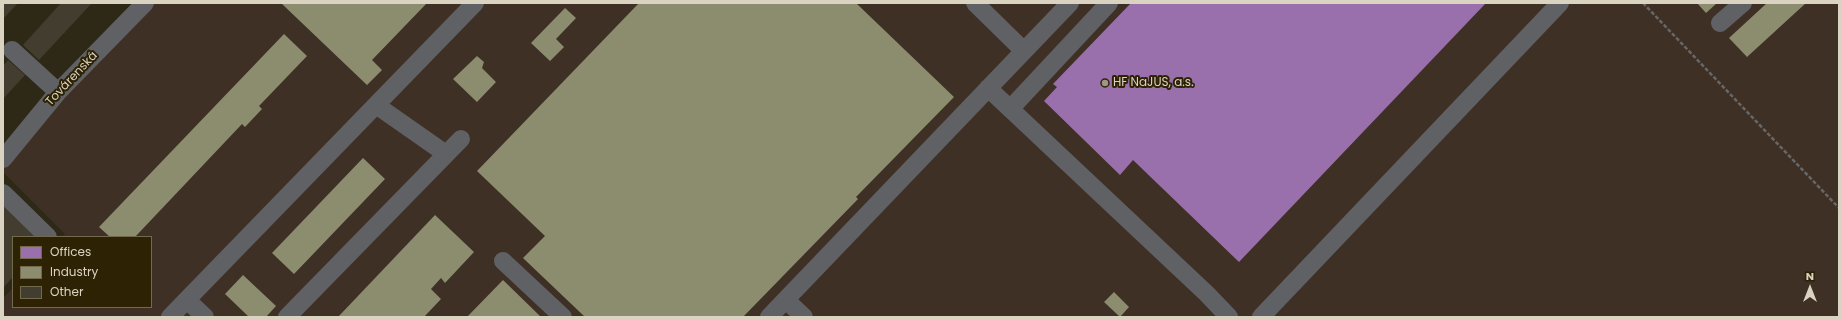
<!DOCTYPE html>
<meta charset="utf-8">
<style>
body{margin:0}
#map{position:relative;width:1842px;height:320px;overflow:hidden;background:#2e2817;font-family:Poppins,sans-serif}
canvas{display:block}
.frame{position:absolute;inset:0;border:4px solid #dad3c2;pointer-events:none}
.legend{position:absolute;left:12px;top:236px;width:140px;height:72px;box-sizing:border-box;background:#2d2203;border:1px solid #72694f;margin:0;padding:5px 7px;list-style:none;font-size:12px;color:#dad3c2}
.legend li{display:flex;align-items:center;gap:8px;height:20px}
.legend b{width:20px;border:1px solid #72694f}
.north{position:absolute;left:1790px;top:268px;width:40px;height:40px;-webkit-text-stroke:3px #2d2203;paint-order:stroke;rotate:0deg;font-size:11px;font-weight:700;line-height:16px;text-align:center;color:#dad3c2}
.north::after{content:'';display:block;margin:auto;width:14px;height:18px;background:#dad3c2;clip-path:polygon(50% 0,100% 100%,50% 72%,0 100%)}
</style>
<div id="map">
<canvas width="1842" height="320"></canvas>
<div class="frame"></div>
<ul class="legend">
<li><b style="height:11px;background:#9970ab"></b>Offices</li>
<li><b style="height:11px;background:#8c8c6e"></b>Industry</li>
<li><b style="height:11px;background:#423d2f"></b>Other</li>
</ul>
<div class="north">N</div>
</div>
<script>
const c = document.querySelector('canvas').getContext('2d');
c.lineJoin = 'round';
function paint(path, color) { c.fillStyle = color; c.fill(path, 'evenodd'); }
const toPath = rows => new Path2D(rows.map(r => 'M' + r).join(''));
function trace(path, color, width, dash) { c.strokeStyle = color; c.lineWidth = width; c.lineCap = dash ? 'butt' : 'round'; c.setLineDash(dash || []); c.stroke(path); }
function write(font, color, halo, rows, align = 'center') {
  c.font = font + ' Poppins,sans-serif'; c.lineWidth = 4; c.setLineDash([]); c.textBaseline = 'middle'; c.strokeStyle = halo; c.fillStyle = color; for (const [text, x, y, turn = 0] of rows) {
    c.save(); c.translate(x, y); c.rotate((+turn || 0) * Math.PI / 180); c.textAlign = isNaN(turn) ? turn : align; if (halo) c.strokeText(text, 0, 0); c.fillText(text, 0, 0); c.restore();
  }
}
paint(toPath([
 [139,3,1839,3,1839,317,3,317,3,298,13,288,13,307,151,307,151,237,62,237,65,234,3,172,3,146]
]), '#3f3026');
paint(toPath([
 [1131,3,1486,3,1239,262,1133,160,1120,175,1044,101,1057,87,1053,84]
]), '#9970ab');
paint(toPath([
 [281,3,427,3,372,60,382,70,367,85],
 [639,3,856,3,954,97,856,197,858,199,743,317,585,317,523,258,545,236,477,171],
 [1697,3,1717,3,1706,13],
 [1767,3,1806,3,1747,57,1729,38],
 [565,8,576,18,556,39,564,47,550,61,531,43],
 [284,34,307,56,259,106,262,109,245,127,242,124,135,237,110,237,99,227],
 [477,56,484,62,482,68,496,82,477,102,453,79],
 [363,158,385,179,294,274,272,253],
 [435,215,474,252,445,283,441,278,431,289,441,299,424,317,338,317],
 [243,275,276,306,266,317,249,317,225,294],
 [503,280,541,317,467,317],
 [1114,292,1129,307,1120,317,1104,302]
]), '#8c8c6e');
paint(toPath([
 [3,3,18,3,3,19],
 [61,3,92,3,39,60,23,45],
 [8,60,25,75,3,99,3,66],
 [3,205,40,237,13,237,13,277,3,288]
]), '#423d2f');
trace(toPath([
 [1643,3,1839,208]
]), '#686765', 2.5, [4, 2]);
trace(toPath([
 [975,3,1024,51],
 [1720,23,1743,3],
 [12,50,58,92],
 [988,88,1207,294,1229,317],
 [376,105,446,154],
 [1010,109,1109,3],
 [3,159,58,92,145,3],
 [3,193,48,237],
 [503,261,563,317],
 [187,300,205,317],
 [786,300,804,317],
 [170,317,475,3],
 [287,317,461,139],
 [769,317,1070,3],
 [1261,317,1560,3]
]), '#606164', 18);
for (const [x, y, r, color] of [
 [1105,83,4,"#9e9786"]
]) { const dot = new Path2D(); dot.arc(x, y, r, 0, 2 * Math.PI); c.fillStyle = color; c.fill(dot); trace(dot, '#2d2203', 1.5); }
write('12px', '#dad3c2', '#2d2203', [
 ["Továrenská",72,79,-47]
]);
write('12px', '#dad3c2', '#2d2203', [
 ["HF NaJUS, a.s.",1113,83]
], 'left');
</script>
